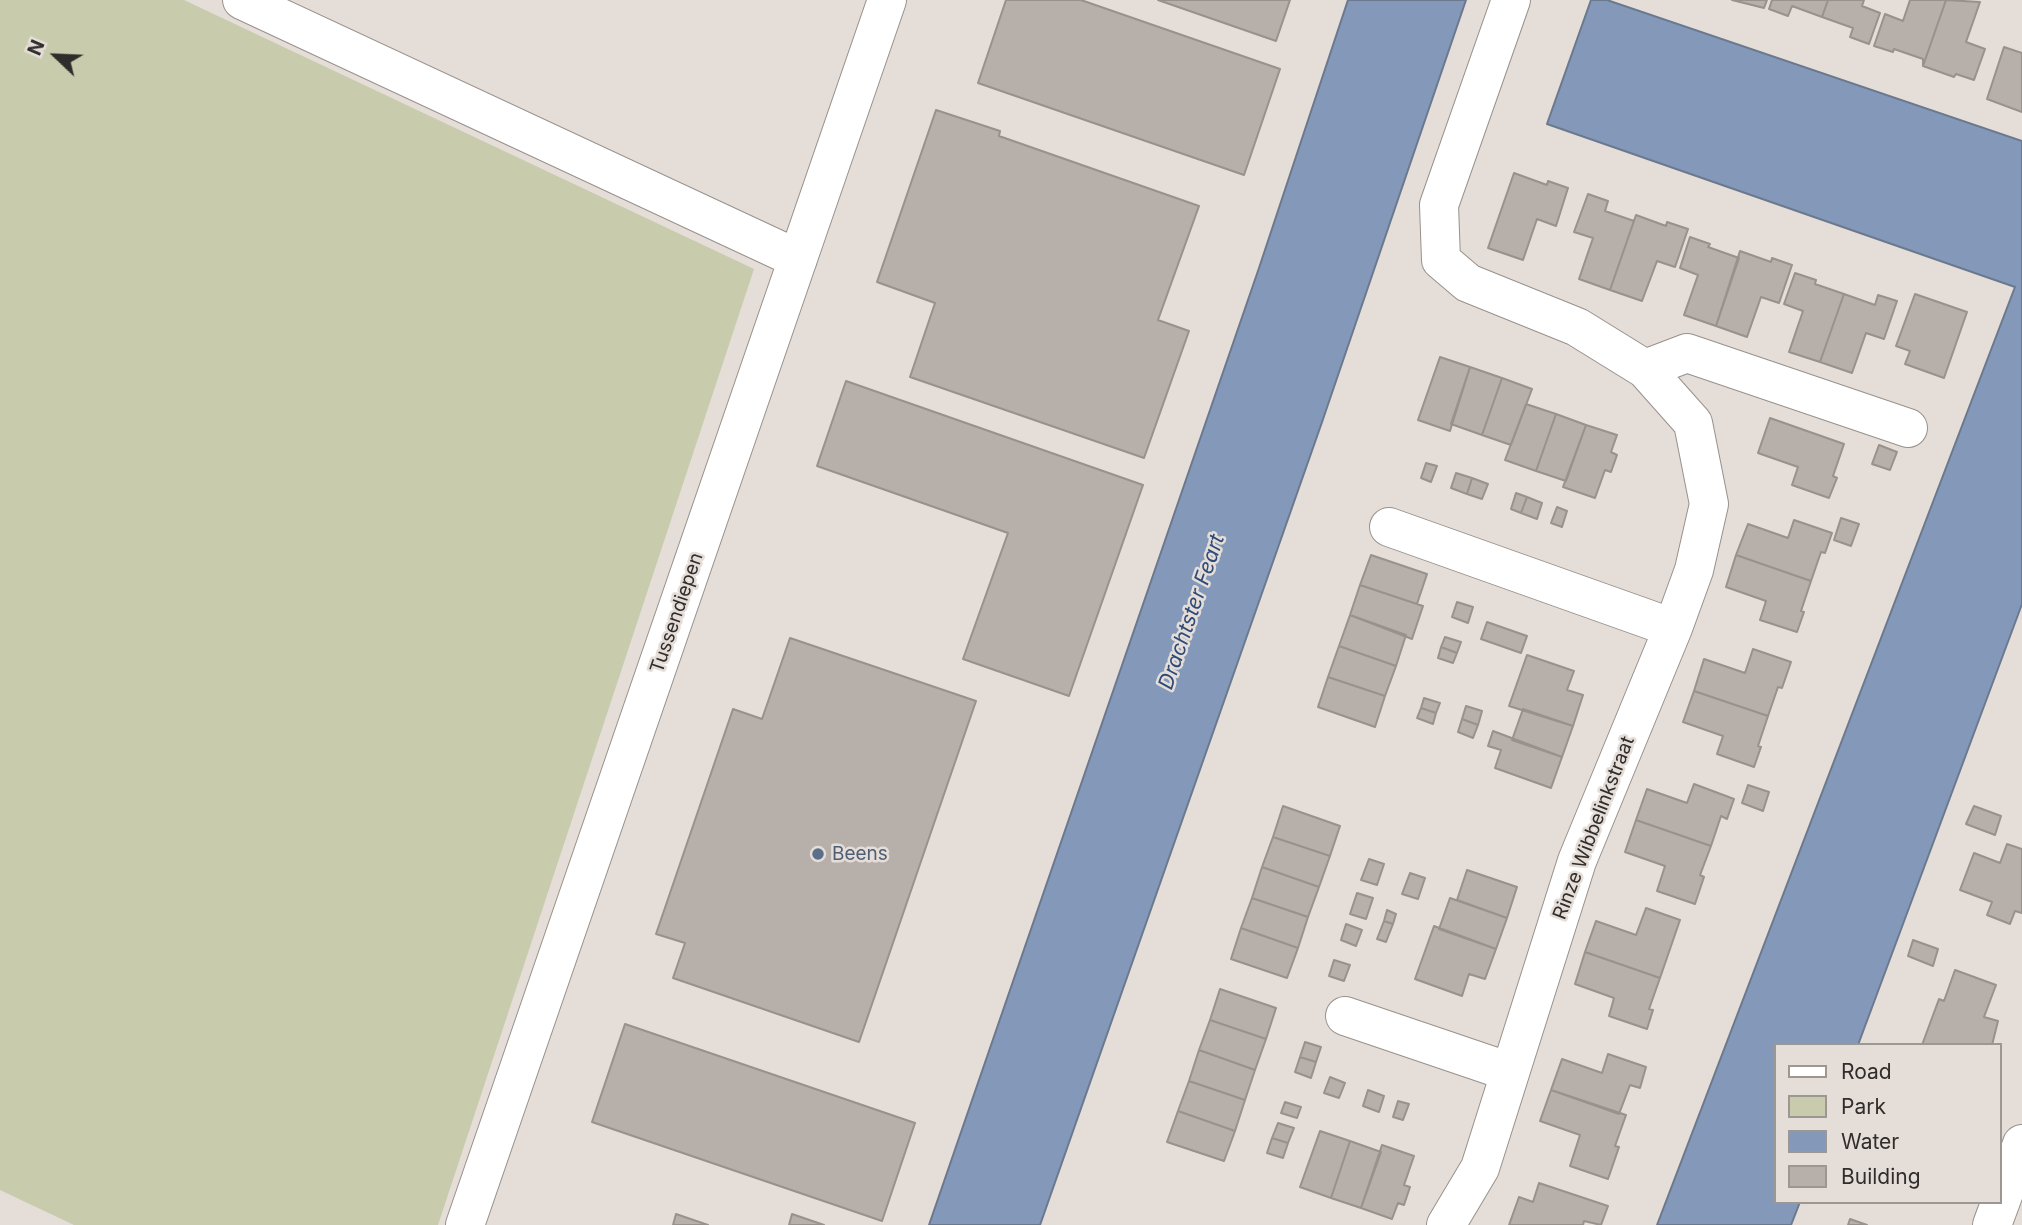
<!DOCTYPE html>
<style>
body{margin:0}
#map{position:relative;width:2022px;height:1225px;overflow:hidden;background:#e5ddd8;font-family:Inter,sans-serif}
canvas{display:block}
.legend{position:absolute;left:1774px;top:1043px;width:228px;height:161px;box-sizing:border-box;background:#e5ddd8;border:2px solid #9d9793;margin:0;padding:9px 12px;list-style:none;font-size:21px;color:#302d2b}
.legend li{display:flex;align-items:center;gap:14px;height:35px}
.legend b{width:35px;border:2px solid #9d9793}
.north{position:absolute;left:21px;top:21px;width:70px;height:70px;-webkit-text-stroke:5px #e5ddd8;paint-order:stroke;rotate:293deg;font-size:19px;font-weight:700;line-height:28px;text-align:center;color:#302d2b}
.north::after{content:'';display:block;margin:auto;width:24px;height:32px;background:#302d2b;clip-path:polygon(50% 0,100% 100%,50% 72%,0 100%)}
</style>
<div id="map">
<canvas width="2022" height="1225"></canvas>
<ul class="legend">
<li><b style="height:9px;background:#fff"></b>Road</li>
<li><b style="height:19px;background:#c8cbac"></b>Park</li>
<li><b style="height:19px;background:#8499b9"></b>Water</li>
<li><b style="height:19px;background:#b6afaa"></b>Building</li>
</ul>
<div class="north">N</div>
</div>
<script>
const c = document.querySelector('canvas').getContext('2d');
c.lineJoin = 'round';
function paint(path, color) { c.fillStyle = color; c.fill(path, 'evenodd'); }
const toPath = rows => new Path2D(rows.map(r => 'M' + r).join(''));
function trace(path, color, width, dash) { c.strokeStyle = color; c.lineWidth = width; c.lineCap = dash ? 'butt' : 'round'; c.setLineDash(dash || []); c.stroke(path); }
function write(font, color, halo, rows, align = 'center') {
  c.font = font + ' Inter,sans-serif'; c.lineWidth = 5; c.setLineDash([]); c.textBaseline = 'middle'; c.strokeStyle = halo; c.fillStyle = color; for (const [text, x, y, turn = 0] of rows) {
    c.save(); c.translate(x, y); c.rotate((+turn || 0) * Math.PI / 180); c.textAlign = isNaN(turn) ? turn : align; if (halo) c.strokeText(text, 0, 0); c.fillText(text, 0, 0); c.restore();
  }
}
paint(toPath([
 [0,0,184,0,754,269,438,1225,74,1225,0,1190]
]), '#c8cbac');
const water = toPath([
 [1348,0,1466,0,1321,425,1040,1225,929,1225,1259,268,1348,0],
 [1591,0,1607,0,2022,141,2022,604,1858,1045,1775,1045,1775,1202,1800,1202,1791,1225,1657,1225,2015,287,1547,124,1591,0]
]);
paint(water, '#8499b9');
trace(water, '#6b798e', 2);
const building = toPath([
 [1006,0,1081,0,1280,69,1244,175,978,83,1006,0],
 [1158,0,1290,0,1276,41,1158,0],
 [1732,0,1767,0,1764,8,1732,0],
 [1772,0,1828,0,1822,17,1792,6,1788,16,1769,9,1772,0],
 [1828,0,1864,0,1862,6,1880,13,1869,44,1850,37,1853,28,1822,17,1828,0],
 [1910,0,1946,0,1923,66,1923,59,1894,49,1893,52,1874,46,1885,14,1903,21,1910,0],
 [1946,0,1980,2,1966,42,1985,49,1974,80,1956,74,1954,77,1923,66,1946,0],
 [2004,47,2022,53,2022,112,1987,99,2004,47],
 [936,110,1000,131,999,136,1199,206,1158,320,1189,331,1144,458,910,377,935,303,877,282,936,110],
 [1514,173,1547,185,1548,181,1568,188,1556,226,1537,219,1523,260,1488,248,1514,173],
 [1588,194,1608,201,1605,211,1634,221,1610,290,1579,279,1593,238,1574,232,1588,194],
 [1636,215,1666,226,1667,222,1688,229,1675,267,1657,261,1642,301,1610,290,1636,215],
 [1690,237,1710,244,1708,247,1739,258,1716,326,1684,315,1698,275,1680,268,1690,237],
 [1740,251,1771,262,1772,258,1792,265,1779,303,1761,297,1747,337,1716,326,1740,251],
 [1795,273,1816,280,1815,284,1844,294,1820,362,1789,352,1803,311,1784,304,1795,273],
 [1844,294,1875,305,1878,295,1897,301,1884,339,1866,333,1852,373,1820,362,1844,294],
 [1915,294,1967,312,1944,378,1905,364,1910,351,1896,346,1915,294],
 [1440,357,1470,367,1450,431,1418,420,1440,357],
 [1470,367,1502,378,1482,435,1451,424,1470,367],
 [1502,378,1532,389,1511,445,1482,435,1502,378],
 [846,381,1143,485,1069,696,963,659,1008,533,817,466,846,381],
 [1526,404,1556,414,1536,471,1505,460,1526,404],
 [1556,414,1586,425,1566,481,1536,471,1556,414],
 [1770,418,1844,444,1833,476,1837,478,1829,498,1792,485,1798,467,1758,453,1770,418],
 [1586,425,1617,435,1611,452,1617,455,1611,472,1605,470,1595,498,1563,487,1586,425],
 [1879,445,1897,452,1890,470,1872,464,1879,445],
 [1426,463,1437,466,1431,482,1421,478,1426,463],
 [1456,473,1472,478,1467,494,1451,488,1456,473],
 [1472,478,1488,484,1482,499,1467,494,1472,478],
 [1516,493,1527,497,1521,513,1511,509,1516,493],
 [1527,497,1542,503,1537,519,1521,513,1527,497],
 [1557,507,1567,511,1562,527,1551,523,1557,507],
 [1841,518,1859,524,1851,546,1834,540,1841,518],
 [1794,520,1832,533,1825,553,1821,552,1811,581,1736,555,1748,524,1788,538,1794,520],
 [1371,555,1427,574,1417,604,1360,585,1371,555],
 [1736,555,1811,581,1801,611,1804,612,1797,632,1760,620,1766,601,1726,587,1736,555],
 [1360,585,1423,606,1412,639,1350,615,1360,585],
 [1457,602,1473,607,1468,623,1452,617,1457,602],
 [1350,615,1406,635,1396,666,1339,646,1350,615],
 [1487,622,1527,636,1521,653,1481,639,1487,622],
 [1445,637,1461,642,1457,653,1441,647,1445,637],
 [790,638,976,701,859,1042,673,978,685,943,656,934,733,709,762,719,790,638],
 [1339,646,1396,666,1385,696,1328,677,1339,646],
 [1441,647,1457,653,1453,663,1438,658,1441,647],
 [1753,649,1791,662,1782,688,1778,687,1768,716,1694,691,1704,659,1745,673,1753,649],
 [1527,655,1574,671,1567,690,1583,695,1573,726,1509,706,1527,655],
 [1328,677,1385,696,1375,727,1318,707,1328,677],
 [1694,691,1768,716,1758,746,1761,747,1754,767,1717,754,1723,736,1683,722,1694,691],
 [1424,698,1440,703,1436,713,1421,708,1424,698],
 [1466,706,1482,711,1478,725,1462,719,1466,706],
 [1421,708,1436,713,1433,724,1417,718,1421,708],
 [1523,709,1573,726,1562,757,1512,740,1523,709],
 [1462,719,1478,725,1473,738,1458,732,1462,719],
 [1493,731,1562,757,1551,788,1495,768,1501,750,1488,746,1493,731],
 [1694,784,1734,799,1727,819,1721,816,1711,846,1636,820,1647,789,1687,803,1694,784],
 [1748,785,1769,792,1763,811,1742,803,1748,785],
 [1283,806,1340,826,1330,856,1273,837,1283,806],
 [1974,806,2001,816,1995,835,1966,824,1974,806],
 [1636,820,1711,846,1700,875,1704,877,1695,904,1657,891,1665,866,1625,852,1636,820],
 [1273,837,1330,856,1319,887,1262,867,1273,837],
 [2007,844,2022,849,2022,913,2015,911,2010,924,1987,915,1992,902,1960,890,1974,853,2000,863,2007,844],
 [1369,859,1384,864,1377,885,1361,880,1369,859],
 [1262,867,1319,887,1308,917,1252,898,1262,867],
 [1467,870,1517,887,1507,918,1457,900,1467,870],
 [1410,873,1425,878,1418,899,1402,894,1410,873],
 [1357,893,1373,898,1366,919,1350,914,1357,893],
 [1252,898,1308,917,1298,948,1241,928,1252,898],
 [1450,898,1507,918,1496,949,1439,929,1450,898],
 [1646,908,1680,920,1660,978,1585,952,1596,921,1636,935,1646,908],
 [1387,910,1396,914,1393,924,1384,921,1387,910],
 [1384,921,1393,924,1386,942,1377,939,1384,921],
 [1346,924,1362,930,1356,946,1341,940,1346,924],
 [1434,926,1496,949,1485,979,1469,974,1462,996,1415,979,1434,926],
 [1241,928,1298,948,1287,978,1231,959,1241,928],
 [1913,940,1938,949,1933,966,1908,956,1913,940],
 [1585,952,1660,978,1649,1009,1653,1010,1647,1029,1609,1016,1614,998,1575,984,1585,952],
 [1334,960,1350,965,1344,981,1329,976,1334,960],
 [1955,970,1996,985,1984,1017,1998,1021,1992,1045,1922,1045,1939,999,1944,1001,1955,970],
 [1220,989,1276,1008,1266,1039,1210,1020,1220,989],
 [1210,1020,1266,1039,1255,1070,1199,1050,1210,1020],
 [625,1024,915,1123,882,1221,592,1122,625,1024],
 [1305,1042,1321,1047,1316,1062,1300,1057,1305,1042],
 [1199,1050,1255,1070,1245,1100,1189,1081,1199,1050],
 [1608,1054,1646,1067,1640,1088,1630,1085,1619,1114,1551,1090,1562,1059,1602,1073,1608,1054],
 [1300,1057,1316,1062,1311,1078,1295,1072,1300,1057],
 [1330,1077,1345,1083,1339,1098,1324,1093,1330,1077],
 [1189,1081,1245,1100,1235,1131,1178,1111,1189,1081],
 [1368,1090,1384,1096,1379,1112,1363,1106,1368,1090],
 [1551,1090,1626,1115,1615,1146,1619,1147,1608,1179,1570,1166,1580,1135,1540,1121,1551,1090],
 [1398,1101,1409,1104,1403,1120,1393,1117,1398,1101],
 [1285,1102,1301,1107,1297,1118,1281,1113,1285,1102],
 [1178,1111,1235,1131,1224,1161,1167,1142,1178,1111],
 [1278,1123,1294,1128,1288,1143,1272,1138,1278,1123],
 [1320,1131,1350,1141,1331,1198,1300,1187,1320,1131],
 [1272,1138,1288,1143,1283,1158,1267,1153,1272,1138],
 [1350,1141,1381,1152,1361,1208,1331,1198,1350,1141],
 [1382,1145,1414,1156,1404,1185,1410,1187,1404,1205,1398,1203,1392,1219,1361,1208,1382,1145],
 [1539,1183,1608,1206,1601,1225,1584,1221,1583,1225,1509,1225,1519,1197,1533,1202,1539,1183],
 [676,1214,708,1225,673,1225,676,1214],
 [792,1214,824,1225,789,1225,792,1214],
 [1850,1219,1867,1225,1848,1225,1850,1219]
]);
paint(building, '#b6afaa');
trace(building, '#98918c', 2);
const minor = toPath([
 [242,0,798,259],
 [1645,369,1687,353,1908,428],
 [1389,527,1673,628],
 [1345,1016,1510,1072],
 [465,1225,887,0],
 [1446,1225,1480,1168,1577,861,1673,628,1694,570,1709,504,1693,423,1645,369,1577,327,1468,283,1441,260,1439,205,1511,0],
 [1992,1225,2022,1144]
]);
trace(minor, '#98918c', 40);
trace(minor, '#fff', 38);
for (const [x, y, r, color] of [
 [818,854,7,"#5c6f8a"]
]) { const dot = new Path2D(); dot.arc(x, y, r, 0, 2 * Math.PI); c.fillStyle = color; c.fill(dot); trace(dot, '#e5ddd8', 2.5); }
write('19px', '#302d2b', '#e5ddd8', [
 ["Tussendiepen",677,613,-71],
 ["Rinze Wibbelinkstraat",1594,828,-69]
]);
write('19px', '#4e5e75', '#e5ddd8', [
 ["Beens",832,854]
], 'left');
write('italic 21px', '#2d4b78', '#e5ddd8', [
 ["Drachtster Feart",1192,612,-71]
]);
</script>
